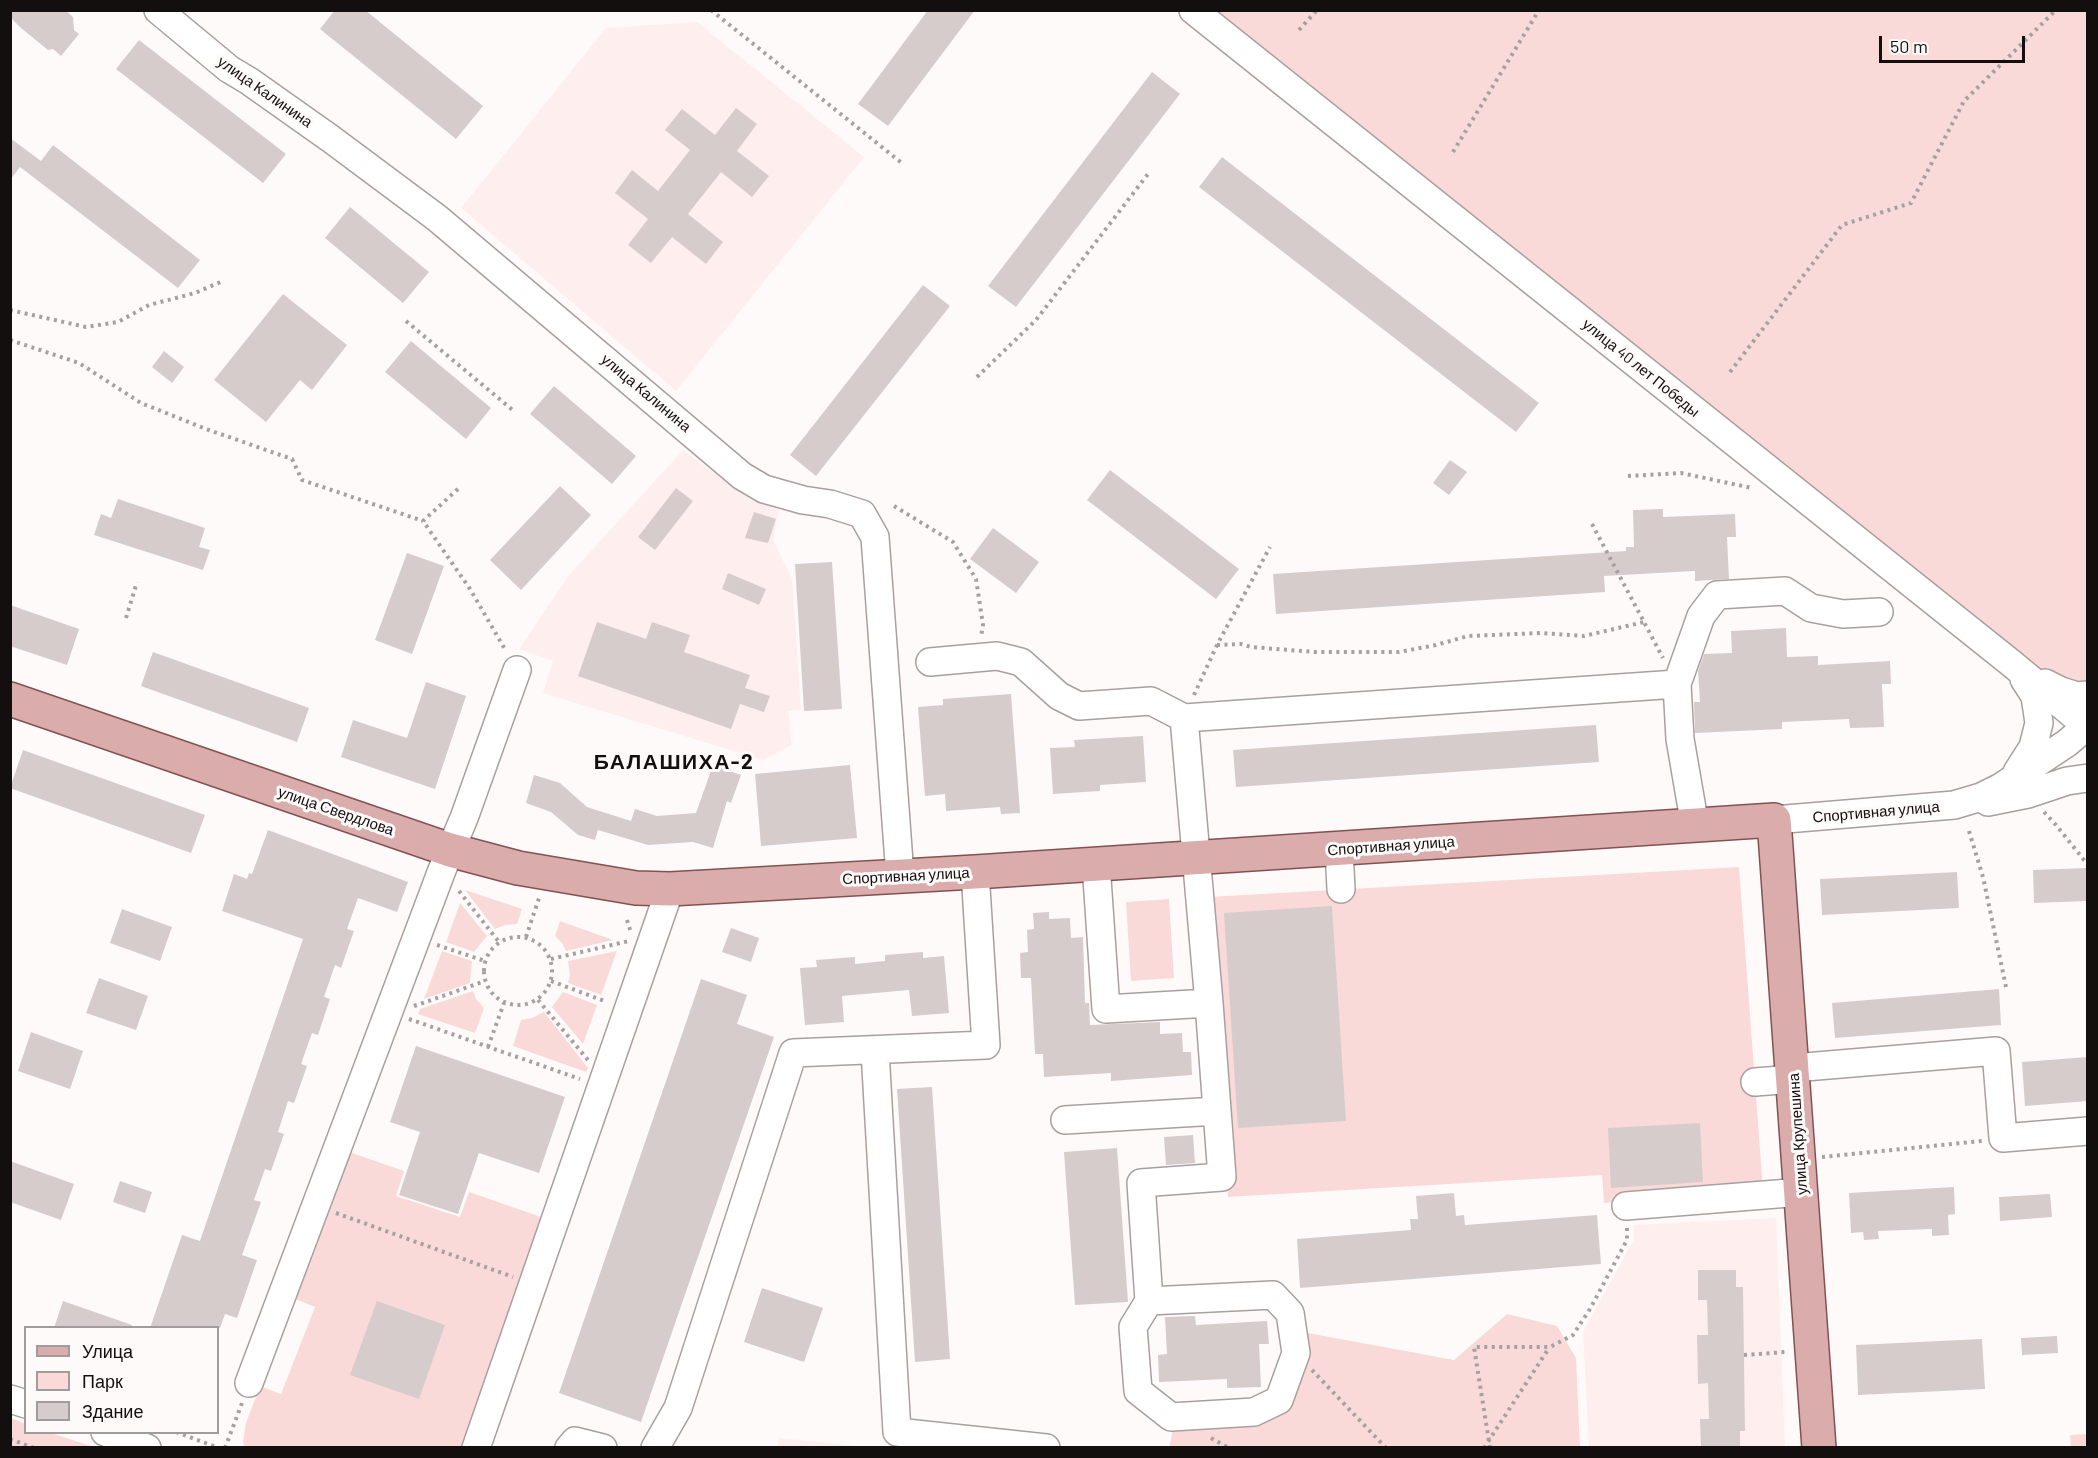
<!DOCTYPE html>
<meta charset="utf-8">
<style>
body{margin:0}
#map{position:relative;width:2098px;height:1458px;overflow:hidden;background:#fffafa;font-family:Barlow,sans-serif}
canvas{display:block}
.frame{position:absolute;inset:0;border:12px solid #130f0f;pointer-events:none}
.legend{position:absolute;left:24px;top:1326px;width:195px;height:108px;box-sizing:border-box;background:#fffafa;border:2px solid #a19c9c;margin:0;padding:8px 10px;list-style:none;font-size:18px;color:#130f0f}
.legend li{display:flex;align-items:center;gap:12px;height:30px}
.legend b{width:30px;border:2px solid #a19c9c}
.scale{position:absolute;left:1879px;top:36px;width:146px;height:27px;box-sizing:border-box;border:3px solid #130f0f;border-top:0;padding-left:8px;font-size:18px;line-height:21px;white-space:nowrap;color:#130f0f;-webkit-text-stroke:4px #fffafa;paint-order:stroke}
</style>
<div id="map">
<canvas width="2098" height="1458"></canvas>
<div class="frame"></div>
<ul class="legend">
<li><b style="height:8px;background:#daacac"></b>Улица</li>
<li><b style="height:16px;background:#f9dad9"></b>Парк</li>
<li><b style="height:16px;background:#d7cccc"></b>Здание</li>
</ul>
<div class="scale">50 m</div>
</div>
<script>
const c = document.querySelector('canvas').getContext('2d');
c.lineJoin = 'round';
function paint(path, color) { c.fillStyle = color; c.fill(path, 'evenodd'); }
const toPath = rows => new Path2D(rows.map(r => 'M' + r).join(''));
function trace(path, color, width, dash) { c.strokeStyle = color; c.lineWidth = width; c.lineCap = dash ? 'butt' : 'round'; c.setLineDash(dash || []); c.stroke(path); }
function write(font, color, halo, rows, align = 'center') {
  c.font = font + ' Barlow,sans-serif'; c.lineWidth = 6; c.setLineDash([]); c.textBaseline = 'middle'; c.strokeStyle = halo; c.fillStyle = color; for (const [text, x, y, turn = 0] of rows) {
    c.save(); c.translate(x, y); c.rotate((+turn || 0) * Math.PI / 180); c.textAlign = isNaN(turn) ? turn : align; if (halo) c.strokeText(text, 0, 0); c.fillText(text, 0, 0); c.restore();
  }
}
paint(toPath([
 [697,22,864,157,676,391,461,208,606,28],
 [683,450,750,499,779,510,773,540,792,579,801,710,788,711,792,745,763,760,543,693,553,661,519,649,570,574],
 [1776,1218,1785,1447,1589,1447,1583,1332,1634,1239,1634,1225],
 [779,1438,868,1447,777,1447]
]), '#fee');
paint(toPath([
 [1208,11,2087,11,2087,686,2048,674,2035,665],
 [1739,867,1763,1190,1604,1203,1602,1175,1228,1197,1209,897],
 [465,890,522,909,517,924,505,925,495,929],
 [1169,899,1174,978,1131,981,1126,902],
 [460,903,487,936,474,952,446,942],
 [560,921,613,940,566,951,562,943,555,936],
 [442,951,472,961,470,983,424,999],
 [617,951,601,995,568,983,570,975,568,961],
 [473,991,476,999,484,1008,475,1033,418,1014,420,1009],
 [563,992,597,1005,583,1044,552,1007],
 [544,1012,588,1068,586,1072,513,1046,521,1020,532,1018],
 [349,1152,404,1171,396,1196,460,1217,469,1192,544,1218,463,1447,245,1448,243,1442,246,1423,260,1386,281,1394,315,1307,293,1298],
 [1507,1314,1557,1326,1576,1358,1580,1447,1169,1448,1173,1430,1254,1426,1288,1408,1308,1356,1308,1333,1454,1360],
 [11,1418,25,1424,26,1432,51,1433,94,1447,11,1447],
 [2087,1434,2087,1447,2071,1447,2070,1435]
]), '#f9dad9');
paint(toPath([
 [10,10,65,10,73,17,74,30,79,34,61,56,53,49,48,50,21,28,10,17],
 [335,10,365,10,483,106,456,139,320,29],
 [928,10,975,10,888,126,858,104],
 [139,40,286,154,263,183,116,69],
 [1152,72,1180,94,1016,307,988,286],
 [736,108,757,124,737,151,769,176,752,197,721,172,688,214,723,242,706,264,672,237,651,263,628,245,648,219,615,193,632,170,658,191,690,150,665,130,682,109,715,135],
 [10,138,41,161,53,145,200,260,178,288,20,167,10,180],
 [1222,157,1539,403,1516,432,1199,187],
 [350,207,429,272,403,303,325,238],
 [923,285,950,306,816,476,790,455],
 [283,294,347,345,312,390,300,380,266,422,214,380],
 [411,341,491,408,466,439,385,372],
 [164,351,184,367,172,383,152,367],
 [554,386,636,456,612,484,530,414],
 [1450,460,1467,472,1449,495,1433,483],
 [1110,470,1239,569,1216,599,1087,500],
 [560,486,591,515,521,590,490,560],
 [676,488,693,501,655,550,638,537],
 [118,499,205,528,199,547,210,550,203,570,94,535,101,514,111,518],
 [1663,509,1663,517,1735,514,1736,537,1727,537,1729,579,1695,581,1695,571,1604,576,1605,592,1276,614,1273,574,1626,551,1626,547,1634,547,1633,510],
 [754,512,776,519,768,543,745,538],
 [993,528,1039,562,1016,593,970,559],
 [407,553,444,566,412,654,375,640],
 [832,562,842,709,804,711,795,564],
 [728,573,766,589,759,605,722,589],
 [10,605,79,629,67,665,10,646],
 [597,622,646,639,652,622,690,635,684,652,750,675,745,688,770,696,764,712,740,704,731,729,578,676],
 [1786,628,1787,657,1818,656,1818,665,1890,661,1891,684,1882,684,1884,727,1850,728,1849,719,1782,722,1782,729,1695,733,1694,702,1700,702,1698,671,1704,654,1732,653,1731,631],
 [153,652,309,708,297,742,141,686],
 [426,682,466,696,435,789,341,757,353,720,407,738],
 [1011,694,1020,813,1001,814,1000,807,946,811,945,794,925,796,918,707,943,705,943,699],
 [1596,725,1599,762,1236,787,1233,750],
 [1143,736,1146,782,1100,785,1100,791,1053,794,1050,748,1075,747,1074,740],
 [23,750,205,815,191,853,10,788],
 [713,765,741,775,731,803,727,801,713,848,693,842,648,845,598,830,595,840,578,835,551,812,526,803,534,775,560,783,587,807,631,821,635,809,657,816,696,813],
 [850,765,857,838,761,846,755,774],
 [268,830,408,882,397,912,358,898,347,929,354,931,341,968,335,965,324,997,330,999,318,1035,312,1033,301,1064,307,1066,294,1103,288,1101,278,1132,284,1134,271,1171,265,1169,254,1200,261,1202,242,1255,257,1260,237,1318,225,1314,220,1328,150,1328,182,1235,200,1241,303,939,222,911,234,874,247,879,249,873,252,874],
 [2086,868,2087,901,2034,903,2033,870],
 [1957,872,1959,908,1822,915,1820,879],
 [1332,906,1346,1121,1238,1128,1224,913],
 [122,909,172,927,160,961,110,943],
 [1049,912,1049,919,1070,918,1071,938,1083,937,1085,1003,1089,1003,1090,1025,1160,1022,1160,1034,1182,1033,1183,1052,1191,1052,1192,1075,1111,1081,1111,1073,1044,1077,1043,1054,1035,1054,1031,978,1021,978,1020,953,1028,952,1027,930,1034,929,1033,913],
 [731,928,759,938,751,962,722,952],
 [923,952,923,958,944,956,949,1013,912,1016,909,990,842,996,844,1022,805,1025,800,968,817,967,816,960,855,957,855,964,885,961,885,955],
 [99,978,148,996,136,1030,86,1013],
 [701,979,747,995,737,1024,774,1037,641,1422,559,1393],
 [1999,989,2001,1025,1835,1038,1832,1003],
 [31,1032,83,1051,70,1089,18,1071],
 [416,1046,565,1097,539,1173,479,1153,458,1214,399,1195,420,1132,390,1122],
 [2088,1057,2088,1101,2025,1106,2022,1062],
 [932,1087,950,1359,915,1362,897,1089],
 [1700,1123,1703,1182,1611,1188,1608,1128],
 [1193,1135,1195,1163,1166,1165,1164,1137],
 [1117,1148,1128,1302,1075,1305,1064,1152],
 [10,1161,74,1184,61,1220,10,1202],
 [120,1181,152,1192,145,1213,113,1202],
 [1954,1187,1955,1214,1948,1215,1949,1235,1932,1236,1932,1229,1878,1231,1879,1239,1864,1240,1863,1232,1851,1233,1849,1193],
 [1454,1193,1456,1216,1464,1215,1465,1225,1597,1215,1601,1264,1300,1288,1297,1239,1411,1230,1410,1219,1418,1219,1416,1196],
 [2050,1194,2052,1217,2000,1221,1999,1197],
 [1698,1270,1736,1270,1736,1287,1743,1287,1745,1431,1740,1431,1740,1448,1701,1448,1700,1419,1709,1419,1708,1383,1698,1384,1697,1335,1708,1335,1707,1300,1698,1300],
 [762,1288,823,1308,804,1362,744,1342],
 [63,1301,132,1325,132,1328,54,1328],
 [377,1301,445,1325,419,1399,350,1375],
 [1195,1316,1196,1325,1267,1321,1269,1344,1259,1344,1261,1387,1227,1388,1227,1379,1159,1382,1158,1355,1167,1354,1165,1317],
 [2057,1336,2058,1353,2022,1355,2021,1338],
 [1982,1339,1985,1389,1858,1395,1856,1345]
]), '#d7cccc');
const minor = toPath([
 [158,10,229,69,249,81,331,139,437,218,742,476,764,489,803,500,830,504,862,514,875,537,900,876],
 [1193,10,2011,663,2088,727],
 [930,662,997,656,1021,662,1059,696,1079,706,1151,701,1184,718,1209,1003,1106,1009,1096,864],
 [2045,683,2061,691,2077,696,2088,695],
 [1184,718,1677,684],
 [2017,772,2033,747,2039,723,2035,696,2024,679],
 [1988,802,2028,794,2067,781,2088,778],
 [1774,820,1954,805,1981,797,2001,787,2067,743,2088,725],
 [1695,826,1680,739,1677,684,1701,616,1717,595,1785,591,1811,608,1843,614,1879,612],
 [1339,849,1341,889],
 [875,1051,897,1432,1046,1448],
 [1793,1068,1996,1051,2003,1138,2088,1131],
 [1755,1082,1794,1079],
 [1065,1120,1217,1111],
 [1626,1206,1802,1192],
 [1273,1295,1290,1313,1296,1353,1279,1400,1254,1412,1171,1417,1138,1391,1133,1327,1149,1301,1273,1295],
 [1149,1301,1141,1183,1222,1177,1209,1003],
 [249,1383,442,870,464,818,517,670],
 [10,1399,26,1404],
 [105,1432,147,1448],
 [476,1448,670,889],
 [569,1448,575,1441,603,1448],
 [655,1448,678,1408,793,1053,986,1045,975,872]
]);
const major = toPath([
 [10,699,450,850,518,868,636,888,670,889,975,872,1774,820,1819,1448]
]);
trace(minor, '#aa9f9f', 30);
trace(major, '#845151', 36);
trace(toPath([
 [711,10,903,164],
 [1299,30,1317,10],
 [1453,152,1539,10],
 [10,310,86,327,118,322,149,305,195,293,223,281],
 [406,321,515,412],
 [10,340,79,363,141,403,206,429,292,459,302,480,423,521],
 [1730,372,1842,225,1911,203,1964,101,2056,10],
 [977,377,1036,320,1148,174],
 [1628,476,1681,473,1752,488],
 [458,489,423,521,470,589,506,651],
 [894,506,953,542,976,579,983,625,981,637],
 [1592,524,1663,658],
 [126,618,137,582],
 [1217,645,1241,644,1251,647,1315,652,1399,652,1436,645,1468,636,1541,633,1584,636,1644,622],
 [1194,695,1217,645,1270,547],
 [2044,812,2056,825,2088,865],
 [1969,831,1983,877,2006,987],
 [459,891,499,942],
 [627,920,631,933],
 '484 971a34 34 0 1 1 68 0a34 34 0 1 1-68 0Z',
 [526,937,539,898],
 [437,945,485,961],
 [551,959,629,941],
 [551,981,607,1002],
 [538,1000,588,1060],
 [414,1006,485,981],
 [409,1019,580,1079],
 [488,1047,504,1003],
 [1822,1157,1982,1141],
 [336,1213,513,1277],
 [1744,1355,1786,1352],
 [1312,1370,1386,1448],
 [176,1432,219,1448],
 [1211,1438,1229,1448],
 [10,1439,34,1448],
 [225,1448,242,1403],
 [1484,1448,1549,1348],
 [1490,1448,1474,1347,1550,1347,1573,1335,1590,1309,1627,1240,1627,1228]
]), '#a6a1a1', 4, [3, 4.5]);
trace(minor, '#fff', 27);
trace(major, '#daacac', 33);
write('15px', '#130f0f', '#fffafa', [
 ["улица Калинина",265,92,35],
 ["улица 40 лет Победы",1641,368,39],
 ["улица Калинина",646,393,40],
 ["улица Свердлова",336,811,19],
 ["Спортивная улица",1876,812,-5],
 ["Спортивная улица",1391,846,-4],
 ["Спортивная улица",906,876,-3],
 ["улица Крупешина",1798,1134,-94]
]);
c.letterSpacing = '1.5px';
write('bold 21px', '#130f0f', '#fffafa', [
 ["БАЛАШИХА-2",674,762]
]);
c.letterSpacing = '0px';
</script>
